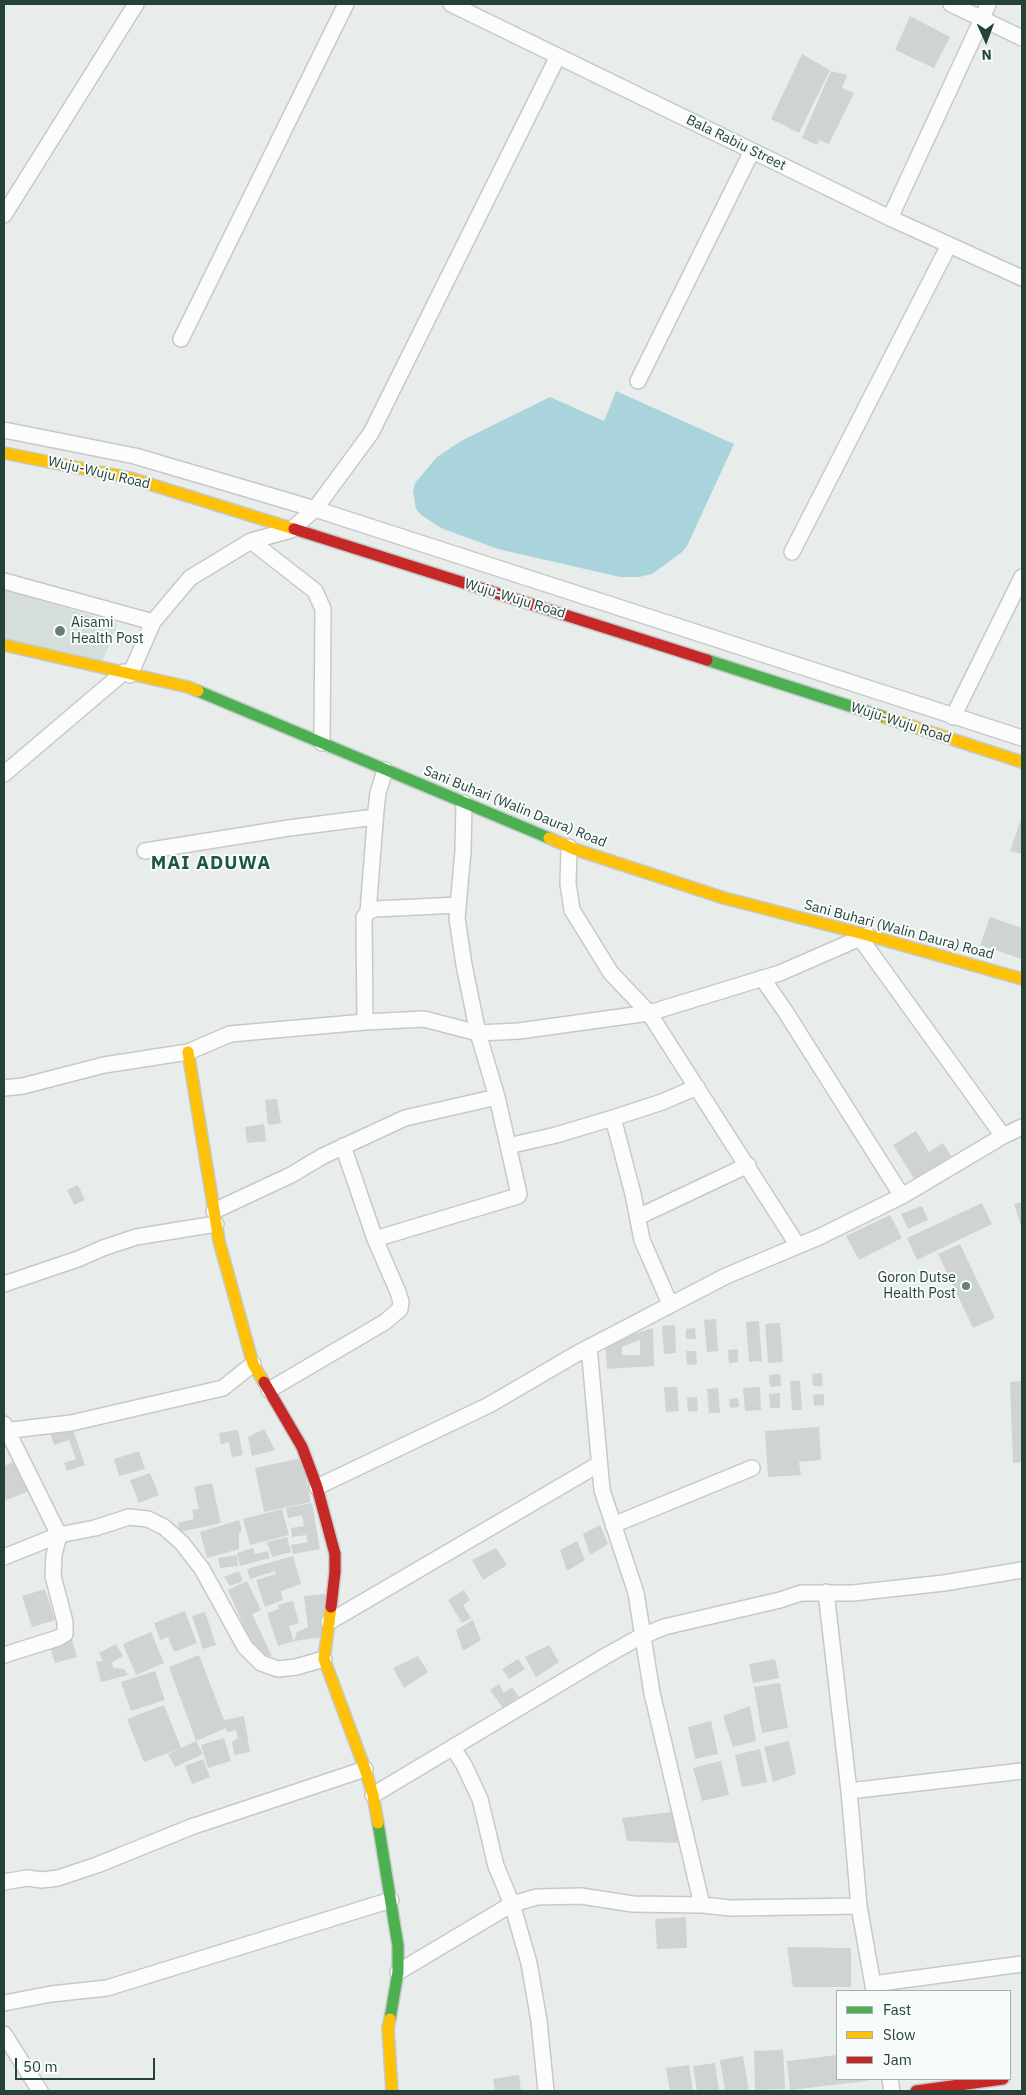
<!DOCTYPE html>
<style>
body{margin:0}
#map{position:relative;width:1026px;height:2095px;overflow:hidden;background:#e8edeb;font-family:"IBM Plex Sans",sans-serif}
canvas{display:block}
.frame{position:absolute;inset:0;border:5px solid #24423a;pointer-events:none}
.legend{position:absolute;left:836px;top:1990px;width:175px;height:90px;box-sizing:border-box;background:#f7fbf9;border:1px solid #a3b1ad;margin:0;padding:6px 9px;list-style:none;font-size:15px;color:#24423a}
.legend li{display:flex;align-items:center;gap:10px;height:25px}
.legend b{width:25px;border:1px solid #a3b1ad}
.north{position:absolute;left:961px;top:15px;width:50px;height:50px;-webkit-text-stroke:4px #f7fbf9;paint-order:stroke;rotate:178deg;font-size:14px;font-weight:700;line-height:20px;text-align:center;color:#24423a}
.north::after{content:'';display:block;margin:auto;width:18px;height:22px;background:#24423a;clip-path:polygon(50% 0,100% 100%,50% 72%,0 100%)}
.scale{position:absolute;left:15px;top:2058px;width:140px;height:22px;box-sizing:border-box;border:2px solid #24423a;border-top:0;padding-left:6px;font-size:15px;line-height:18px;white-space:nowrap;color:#24423a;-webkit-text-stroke:4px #f7fbf9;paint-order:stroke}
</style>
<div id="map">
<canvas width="1026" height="2095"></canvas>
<div class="frame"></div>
<ul class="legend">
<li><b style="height:6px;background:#4caf50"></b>Fast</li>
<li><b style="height:6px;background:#ffc107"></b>Slow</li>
<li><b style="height:6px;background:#c62828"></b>Jam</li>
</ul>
<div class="north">N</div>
<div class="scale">50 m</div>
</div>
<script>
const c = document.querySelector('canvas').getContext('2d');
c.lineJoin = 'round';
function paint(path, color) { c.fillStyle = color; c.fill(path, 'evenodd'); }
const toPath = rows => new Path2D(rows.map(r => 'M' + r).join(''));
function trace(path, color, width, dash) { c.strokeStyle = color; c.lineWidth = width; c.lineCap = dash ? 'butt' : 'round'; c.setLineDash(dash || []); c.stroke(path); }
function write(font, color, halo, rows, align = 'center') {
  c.font = font + ' "IBM Plex Sans",sans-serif'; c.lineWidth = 4; c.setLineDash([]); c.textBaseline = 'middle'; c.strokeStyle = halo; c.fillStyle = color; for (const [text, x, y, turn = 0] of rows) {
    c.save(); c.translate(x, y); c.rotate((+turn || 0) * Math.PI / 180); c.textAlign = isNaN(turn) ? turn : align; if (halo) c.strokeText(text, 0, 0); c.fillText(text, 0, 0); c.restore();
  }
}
paint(toPath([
 [4,589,118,624,102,662,4,639]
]), '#d6dedb');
paint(toPath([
 [616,391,734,444,687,546,682,552,652,574,639,577,620,577,498,549,441,528,421,515,416,509,413,492,415,483,437,457,461,441,550,397,604,421]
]), '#a9d4db');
paint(toPath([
 [910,16,950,37,934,68,895,50],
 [802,54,830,70,799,133,771,119],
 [831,71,847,75,842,88,854,93,829,144,819,140,817,145,802,138],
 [1021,819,1022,820,1022,854,1010,851],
 [990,917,1022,928,1022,959,980,945],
 [277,1099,281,1123,268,1125,265,1100],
 [264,1124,266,1141,247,1143,245,1127],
 [916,1131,929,1152,943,1143,952,1157,915,1180,893,1145],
 [78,1185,85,1200,74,1205,67,1190],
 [1022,1202,1022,1229,1014,1204],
 [982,1203,992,1224,917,1260,907,1238],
 [922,1206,928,1220,908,1229,901,1214],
 [890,1215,902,1238,859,1260,846,1236],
 [960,1244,995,1318,973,1328,938,1254],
 [716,1319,718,1351,707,1352,704,1320],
 [759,1321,762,1361,749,1362,746,1322],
 [780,1323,783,1362,768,1363,765,1324],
 [675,1325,676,1353,664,1354,662,1326],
 [653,1328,654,1366,607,1369,605,1343],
 [640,1340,640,1355,622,1355,622,1347],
 [695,1328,696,1339,686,1339,686,1329],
 [738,1349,738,1362,729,1363,728,1350],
 [686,1351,696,1351,697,1364,687,1365],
 [822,1373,823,1386,813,1386,812,1374],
 [780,1374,781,1386,770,1387,769,1375],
 [790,1381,800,1381,802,1410,792,1410],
 [1022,1381,1022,1462,1013,1463,1010,1382],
 [664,1387,677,1387,679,1411,666,1412],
 [760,1387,761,1410,745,1411,743,1388],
 [718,1388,720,1413,709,1413,707,1389],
 [780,1393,780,1408,770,1408,769,1394],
 [824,1394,824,1405,814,1406,813,1395],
 [697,1397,698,1411,688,1412,687,1398],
 [738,1398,739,1407,730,1408,729,1399],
 [71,1424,85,1465,67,1471,64,1463,76,1459,69,1440,54,1445,49,1431],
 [819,1427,821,1460,799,1462,801,1475,768,1477,765,1431],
 [264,1429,275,1450,252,1456,248,1437],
 [238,1430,243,1455,232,1457,229,1442,221,1444,219,1433],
 [139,1451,145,1469,119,1476,114,1459],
 [302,1458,311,1502,264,1512,255,1468],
 [17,1460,29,1491,6,1500,4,1495,4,1466],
 [150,1473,159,1495,139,1503,130,1480],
 [212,1483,221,1523,180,1532,178,1523,194,1519,192,1510,199,1509,194,1487],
 [312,1503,320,1549,293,1554,291,1545,308,1542,306,1535,292,1537,291,1528,304,1526,302,1515,288,1518,286,1508],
 [282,1509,289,1535,250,1545,243,1519],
 [239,1520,242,1530,239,1534,239,1549,207,1558,200,1532],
 [600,1525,608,1544,590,1555,583,1534],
 [287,1537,291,1552,272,1557,267,1542],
 [577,1541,585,1560,567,1571,560,1550],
 [253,1548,255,1554,268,1551,270,1558,240,1566,237,1553],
 [496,1548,507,1565,483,1580,472,1560],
 [237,1555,238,1566,220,1568,218,1558],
 [293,1556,301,1584,281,1591,283,1600,265,1607,256,1580,276,1574,275,1571,250,1579,247,1569],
 [239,1571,243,1581,230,1586,224,1577],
 [247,1581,261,1610,252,1614,272,1656,257,1657,228,1590],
 [45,1589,55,1620,32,1627,22,1596],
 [464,1590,470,1600,463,1605,471,1618,462,1623,448,1600],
 [325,1594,325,1637,294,1641,297,1632,308,1627,304,1596],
 [293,1601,299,1623,289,1626,294,1641,278,1646,267,1613,279,1609,278,1605],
 [185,1611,197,1643,174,1652,168,1637,160,1640,154,1623],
 [205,1612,216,1645,203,1649,192,1616],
 [473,1620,481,1640,463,1651,456,1630],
 [151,1632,164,1663,136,1675,123,1644],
 [72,1640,77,1657,55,1663,50,1646],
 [116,1644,123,1656,112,1662,113,1668,124,1669,128,1675,101,1682,96,1662,103,1661,99,1653],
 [549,1645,559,1662,536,1677,525,1657],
 [199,1655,224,1720,244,1716,250,1752,234,1755,232,1742,238,1738,236,1730,227,1732,226,1728,196,1741,203,1754,175,1767,168,1754,196,1741,169,1667],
 [418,1656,428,1672,404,1688,393,1668],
 [518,1659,525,1669,509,1679,502,1669],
 [775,1659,779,1678,753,1683,749,1664],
 [155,1671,165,1700,131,1711,121,1682],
 [780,1683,788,1728,762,1733,754,1687],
 [499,1684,504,1693,512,1687,519,1697,503,1708,490,1690],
 [164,1705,181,1748,144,1762,127,1719],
 [750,1706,756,1741,733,1747,723,1716],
 [711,1721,718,1754,695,1759,688,1727],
 [224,1738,231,1761,208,1768,201,1745],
 [789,1741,796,1774,773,1782,764,1747],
 [760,1749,767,1782,742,1787,735,1755],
 [203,1759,210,1777,192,1784,185,1766],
 [721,1761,729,1795,702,1801,693,1768],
 [672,1812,678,1843,627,1841,622,1818],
 [686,1917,687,1948,657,1949,655,1919],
 [787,1947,851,1948,851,1987,793,1987],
 [783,2050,785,2089,755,2090,754,2051],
 [837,2055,837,2079,867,2079,867,2081,790,2090,787,2061],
 [743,2056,749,2091,725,2091,720,2060],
 [715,2063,719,2091,697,2091,693,2066],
 [689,2065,693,2091,670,2091,666,2068],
 [519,2075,521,2091,495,2091,493,2079]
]), '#cfd4d2');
const street = toPath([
 [451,4,890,218,1022,278],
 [951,4,1022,38],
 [4,215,136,4],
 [890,218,982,19,988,4],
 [181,339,346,4],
 [638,381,752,151],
 [4,430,135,456,315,509,1022,738],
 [251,541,315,591,323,609,322,743],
 [792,552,949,245],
 [4,581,153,622],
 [130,675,153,622,190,578,251,541,291,530,315,509,371,433,558,56],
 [953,717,1022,577],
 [4,774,124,672],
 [569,847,568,884,572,910,611,973,649,1013,798,1246],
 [145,851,289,828,375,817],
 [368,912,376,810,378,793,385,770],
 [860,938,1003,1136],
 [762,978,785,1011,902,1196],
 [365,1022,364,917,368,912,375,909,458,905],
 [4,1088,23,1086,104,1065,188,1052,230,1034,365,1022,424,1019,478,1033,519,1031,649,1013,780,973,867,935],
 [613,1118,633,1194,642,1240,670,1304],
 [508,1146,556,1135,613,1118,662,1102,697,1087],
 [214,1211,291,1175,323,1156,405,1118,497,1097],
 [638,1217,748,1165],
 [375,1239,518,1196,519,1194,497,1097,478,1033,464,965,457,918,463,851,464,803],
 [4,1284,78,1259,103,1248,136,1237,216,1224],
 [589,1347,602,1490,636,1593,652,1693,702,1905,731,1908,859,1906],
 [269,1390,385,1322,400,1309,401,1302,398,1292,375,1239,343,1146],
 [4,1424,59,1535,54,1555,53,1576,65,1622,65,1634,58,1638,4,1655],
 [4,1431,71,1423,223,1388,253,1364],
 [317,1487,489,1405,578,1353,726,1276,819,1237,902,1196,1003,1136,1022,1127],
 [613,1525,752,1468],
 [4,1557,59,1535,95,1528,129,1517,148,1519,164,1527,182,1543,202,1569,245,1647,261,1663,278,1669,296,1667,324,1659],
 [826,1592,849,1791,859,1906,874,1991],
 [329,1622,599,1464],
 [453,1748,464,1765,480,1799,496,1866,512,1904,537,1897,581,1896,633,1904,702,1905],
 [849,1791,1022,1771],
 [373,1795,604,1657,636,1639,664,1627,780,1600,801,1593,853,1593,944,1583,1022,1570],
 [4,1882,27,1878,42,1880,58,1878,97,1865,191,1827,365,1769],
 [398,1972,512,1904,529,1963,539,2021,546,2091],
 [873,1984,1022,1964],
 [4,2003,51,1994,107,1988,391,1900],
 [4,2034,40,2091],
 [890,2079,892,2091]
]);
const fast = toPath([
 [707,660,887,718],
 [198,691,549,838],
 [378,1823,398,1946,398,1972,390,2019]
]);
const slow = toPath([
 [4,453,130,478,294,529],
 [4,645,188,687,198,691],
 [887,718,1022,762],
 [549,838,574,849,724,898,867,935,1022,979],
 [188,1052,219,1241,253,1364,264,1382],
 [331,1607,324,1659,365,1769,373,1795,378,1823],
 [390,2019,388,2028,392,2091]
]);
const jam = toPath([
 [294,529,707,660],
 [264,1382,302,1447,317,1487,335,1554,335,1572,331,1607],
 [916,2091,1003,2079]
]);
trace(street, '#c5cac8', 18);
trace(fast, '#c3cbc8', 14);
trace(slow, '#c3cbc8', 14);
trace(jam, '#c3cbc8', 14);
trace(street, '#fcfcfc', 15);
trace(fast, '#4caf50', 11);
trace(slow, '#ffc107', 11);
trace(jam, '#c62828', 11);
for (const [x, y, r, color] of [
 [60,631,6,"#697e78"],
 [966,1286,5,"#697e78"]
]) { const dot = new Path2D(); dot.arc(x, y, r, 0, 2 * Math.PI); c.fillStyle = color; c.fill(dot); trace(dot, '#f7fbf9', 2); }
write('14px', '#24423a', '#f7fbf9', [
 ["Bala Rabiu Street",736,143,26],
 ["Wuju-Wuju Road",99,473,13],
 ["Wuju-Wuju Road",515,599,17],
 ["Wuju-Wuju Road",901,723,18],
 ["Sani Buhari (Walin Daura) Road",515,807,22],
 ["Sani Buhari (Walin Daura) Road",899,930,15]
]);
write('14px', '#24423a', '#f7fbf9', [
 ["Aisami",71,623],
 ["Health Post",71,639],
 ["Goron Dutse",956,1278,"right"],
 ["Health Post",956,1294,"right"]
], 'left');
c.letterSpacing = '1px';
write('bold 19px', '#1f5548', '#f7fbf9', [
 ["MAI ADUWA",211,864]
]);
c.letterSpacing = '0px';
</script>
